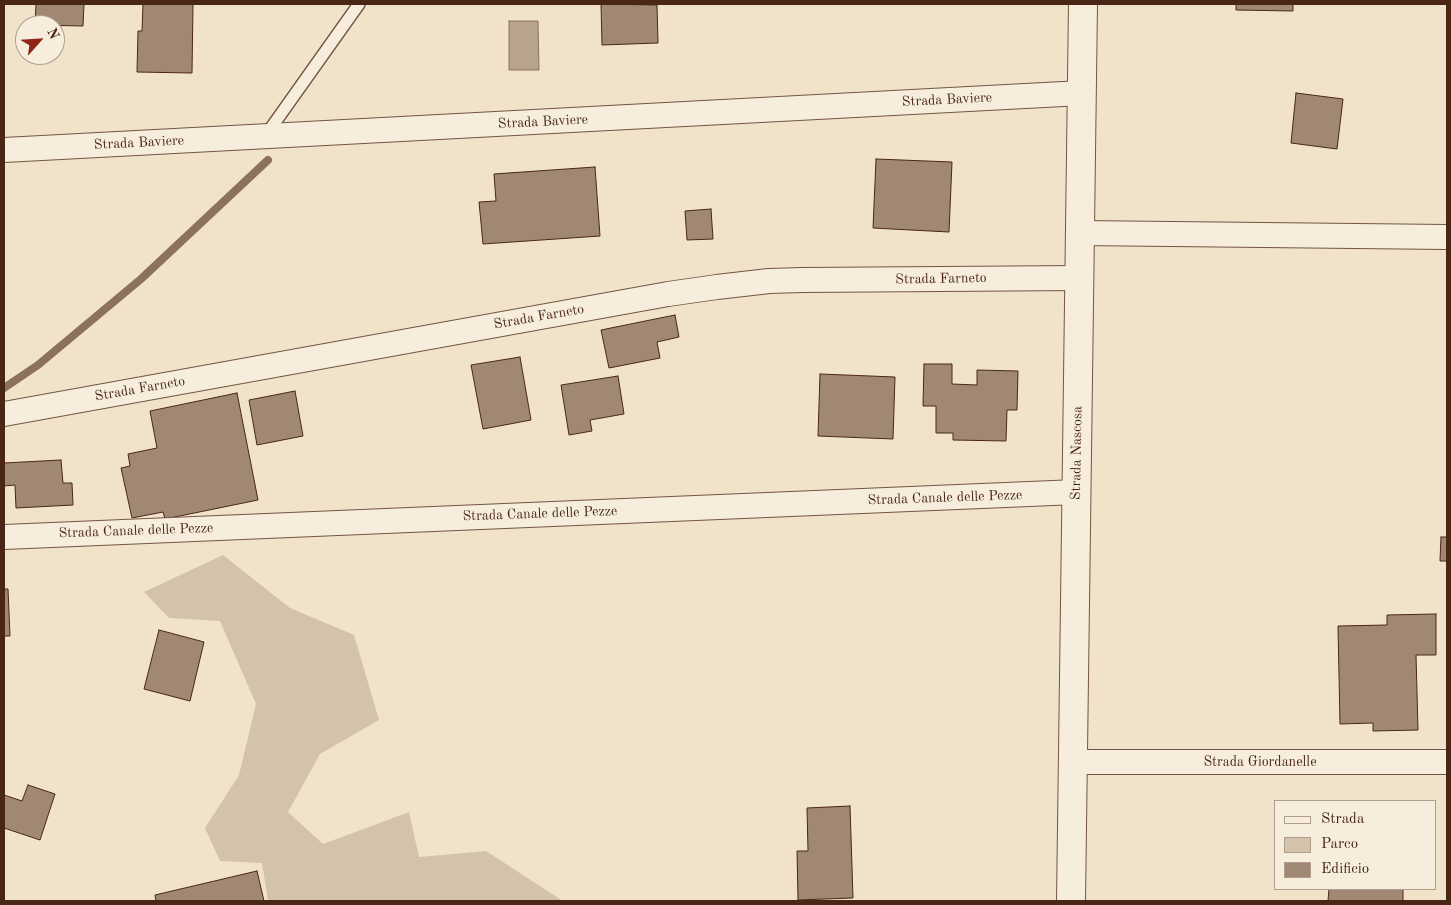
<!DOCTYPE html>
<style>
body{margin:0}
#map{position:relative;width:1451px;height:905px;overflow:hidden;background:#f1e3ca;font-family:"Old Standard TT",serif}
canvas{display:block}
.frame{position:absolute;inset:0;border:5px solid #492616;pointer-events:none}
.legend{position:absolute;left:1274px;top:800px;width:162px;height:90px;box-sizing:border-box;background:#f6eddd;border:1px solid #b19d8d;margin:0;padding:6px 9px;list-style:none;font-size:15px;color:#492616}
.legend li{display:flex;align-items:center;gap:10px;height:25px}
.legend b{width:25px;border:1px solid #b19d8d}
.north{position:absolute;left:15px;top:15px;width:50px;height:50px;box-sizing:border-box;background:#f6eddd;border:1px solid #b19d8d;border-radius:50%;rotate:64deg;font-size:14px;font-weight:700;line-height:20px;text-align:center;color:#492616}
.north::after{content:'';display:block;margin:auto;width:18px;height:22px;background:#8f2418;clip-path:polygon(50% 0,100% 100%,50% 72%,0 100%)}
</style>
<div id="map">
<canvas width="1451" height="905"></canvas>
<div class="frame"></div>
<ul class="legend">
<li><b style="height:6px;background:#f6eddd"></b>Strada</li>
<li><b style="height:14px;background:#d4c3ab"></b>Parco</li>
<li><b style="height:14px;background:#a08874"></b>Edificio</li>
</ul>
<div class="north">N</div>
</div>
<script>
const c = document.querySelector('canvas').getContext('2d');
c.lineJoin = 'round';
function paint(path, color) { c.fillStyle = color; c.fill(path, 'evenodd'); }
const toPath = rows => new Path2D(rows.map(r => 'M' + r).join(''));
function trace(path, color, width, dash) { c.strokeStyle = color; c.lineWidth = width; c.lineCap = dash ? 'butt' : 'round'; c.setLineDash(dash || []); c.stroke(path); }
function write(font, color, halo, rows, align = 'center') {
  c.font = font + ' "Old Standard TT",serif'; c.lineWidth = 4; c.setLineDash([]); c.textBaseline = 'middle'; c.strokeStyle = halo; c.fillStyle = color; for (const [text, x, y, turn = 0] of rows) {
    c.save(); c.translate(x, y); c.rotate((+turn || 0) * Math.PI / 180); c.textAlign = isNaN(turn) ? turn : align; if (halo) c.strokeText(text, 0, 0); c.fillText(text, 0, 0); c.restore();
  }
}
paint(toPath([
 [223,555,290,608,354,635,379,720,320,754,288,812,323,844,409,812,419,857,486,851,563,901,268,901,262,863,220,861,205,828,239,775,256,704,220,621,169,618,144,592]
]), '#d4c3ab');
const water = toPath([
 [509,21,538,21,539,70,509,70,509,21]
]);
paint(water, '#b8a38d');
trace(water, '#8c715d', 1);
trace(toPath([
 [4,388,38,365,141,279,268,160]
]), '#8c715d', 8);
const building = toPath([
 [36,4,84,4,83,26,35,25,36,4],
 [143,4,193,4,192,73,137,72,138,31,142,31,143,4],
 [601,4,657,5,658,43,602,45,601,4],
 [1236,4,1293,4,1293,11,1236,10,1236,4],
 [1296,93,1343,99,1337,149,1291,143,1296,93],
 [876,159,952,162,949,232,873,228,876,159],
 [595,167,600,236,483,244,479,202,496,201,494,174,595,167],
 [711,209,713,239,687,240,685,211,711,209],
 [675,315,679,337,657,342,660,358,609,368,601,330,675,315],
 [520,357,531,420,483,429,471,365,520,357],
 [924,364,952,364,952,384,977,385,977,370,1018,371,1017,410,1007,410,1006,441,953,440,953,433,936,433,936,406,923,406,924,364],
 [820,374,895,377,893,439,818,436,820,374],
 [618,376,624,414,590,420,592,431,569,435,561,385,618,376],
 [295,391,303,436,257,445,249,400,295,391],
 [237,393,258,500,165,519,163,512,132,518,121,468,130,466,128,454,157,448,150,411,237,393],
 [61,460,63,483,72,483,73,505,16,508,15,485,4,486,4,463,61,460],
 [1441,537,1447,537,1447,561,1440,561,1441,537],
 [4,589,8,589,10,636,4,636,4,589],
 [1436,614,1436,655,1416,655,1418,730,1373,731,1373,723,1340,724,1338,626,1387,625,1387,615,1436,614],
 [159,630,204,642,190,701,144,689,159,630],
 [28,785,55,794,40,840,4,828,4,795,22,801,28,785],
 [850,806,853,898,798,900,797,851,808,851,807,808,850,806],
 [257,871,264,901,156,901,155,895,257,871],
 [1329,889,1403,889,1403,901,1328,901,1329,889]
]);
paint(building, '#a08874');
trace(building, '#492616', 1);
const service = toPath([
 [266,135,359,4]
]);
const minor = toPath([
 [4,150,1082,93],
 [1080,233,1447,237],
 [4,414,668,294,717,287,769,281,802,280,1080,278],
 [4,537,1077,492],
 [1073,762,1447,762]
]);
const tertiary = toPath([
 [1071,901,1083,4]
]);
trace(service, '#735543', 14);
trace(minor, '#735543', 26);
trace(tertiary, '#735543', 30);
trace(service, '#f6eddd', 11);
trace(minor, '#f6eddd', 24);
trace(tertiary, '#f6eddd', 28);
write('14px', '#492616', '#f6eddd', [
 ["Strada Baviere",947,100,-3],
 ["Strada Baviere",543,122,-3],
 ["Strada Baviere",139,143,-3],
 ["Strada Farneto",941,279,-1],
 ["Strada Farneto",539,317,-10],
 ["Strada Farneto",140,389,-10],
 ["Strada Nascosa",1077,453,-89],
 ["Strada Canale delle Pezze",945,498,-2],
 ["Strada Canale delle Pezze",540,514,-2],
 ["Strada Canale delle Pezze",136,531,-2],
 ["Strada Giordanelle",1260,762]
]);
</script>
